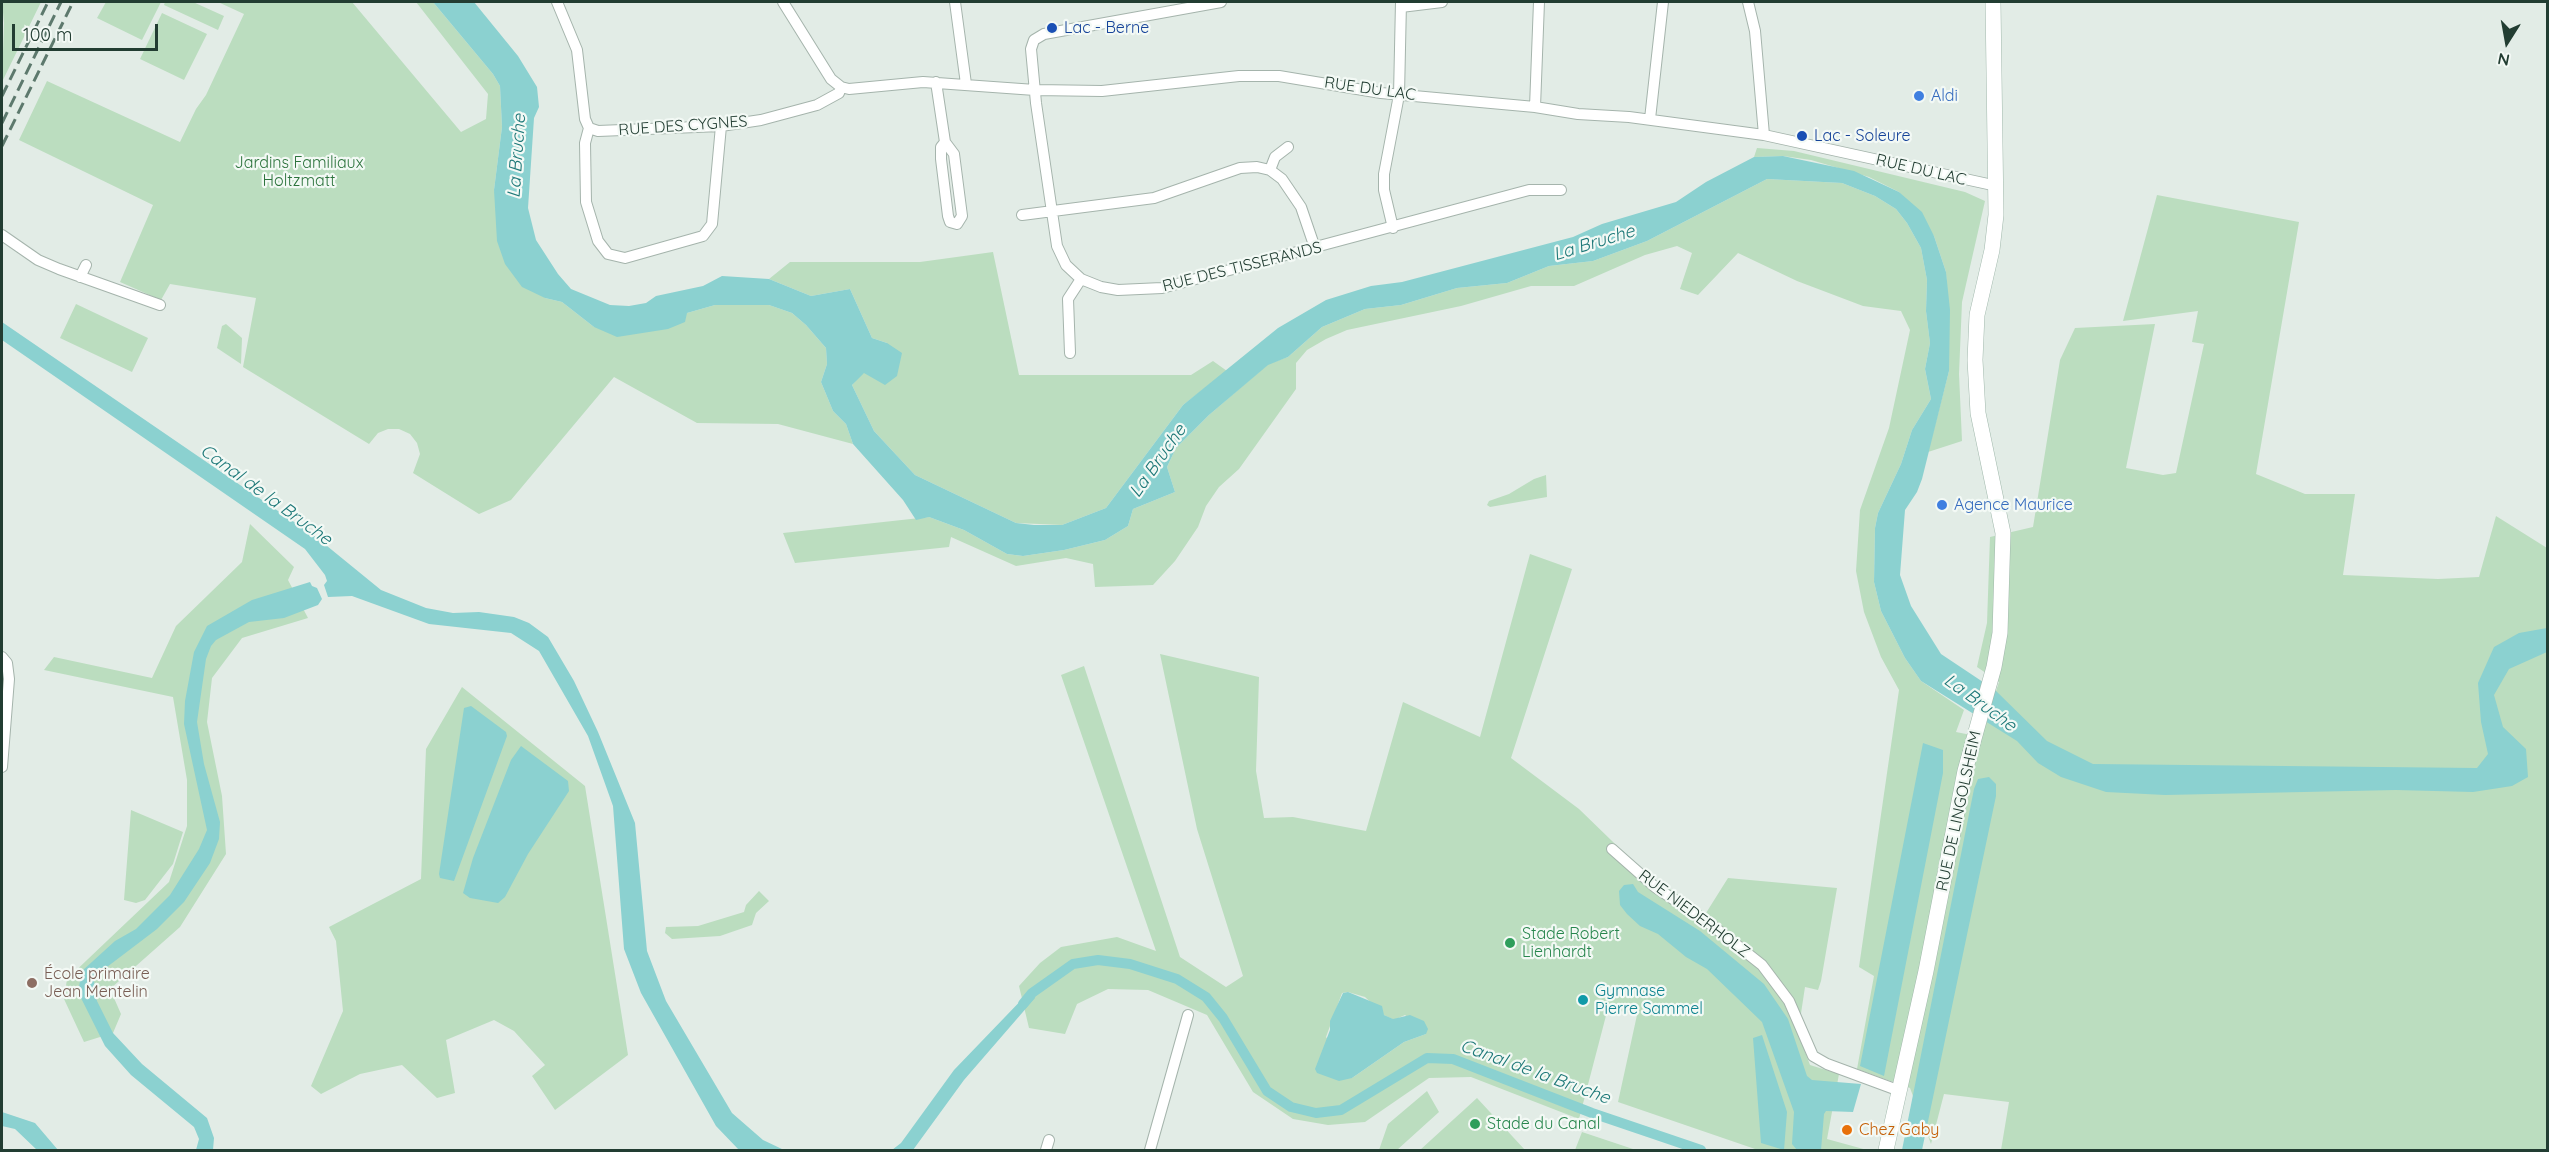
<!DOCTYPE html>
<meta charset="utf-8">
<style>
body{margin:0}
#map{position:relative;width:2549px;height:1152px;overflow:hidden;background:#e2ece6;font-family:Quicksand,sans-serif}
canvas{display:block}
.frame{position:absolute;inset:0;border:3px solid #223d32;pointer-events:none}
.north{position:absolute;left:2477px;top:12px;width:60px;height:60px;-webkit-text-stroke:4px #f3f9f5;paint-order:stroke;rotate:191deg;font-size:16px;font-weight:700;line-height:24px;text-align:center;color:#223d32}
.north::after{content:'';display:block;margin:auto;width:21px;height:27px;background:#223d32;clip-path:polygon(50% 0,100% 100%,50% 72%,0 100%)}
.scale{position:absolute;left:12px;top:24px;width:146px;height:27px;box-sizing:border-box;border:3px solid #223d32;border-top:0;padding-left:8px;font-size:18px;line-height:21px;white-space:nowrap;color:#223d32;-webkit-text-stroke:4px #f3f9f5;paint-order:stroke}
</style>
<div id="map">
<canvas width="2549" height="1152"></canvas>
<div class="frame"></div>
<div class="north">N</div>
<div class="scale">100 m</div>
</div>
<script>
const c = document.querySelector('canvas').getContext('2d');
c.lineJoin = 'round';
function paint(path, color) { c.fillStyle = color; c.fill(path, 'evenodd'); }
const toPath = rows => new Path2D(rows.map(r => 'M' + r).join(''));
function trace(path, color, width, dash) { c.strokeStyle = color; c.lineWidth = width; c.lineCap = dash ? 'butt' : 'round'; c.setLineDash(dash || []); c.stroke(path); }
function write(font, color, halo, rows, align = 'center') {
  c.font = font + ' Quicksand,sans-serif'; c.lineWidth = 4.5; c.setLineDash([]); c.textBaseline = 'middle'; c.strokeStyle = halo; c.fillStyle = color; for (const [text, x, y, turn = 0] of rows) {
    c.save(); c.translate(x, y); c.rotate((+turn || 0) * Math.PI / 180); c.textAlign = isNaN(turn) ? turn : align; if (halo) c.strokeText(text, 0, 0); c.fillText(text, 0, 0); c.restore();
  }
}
paint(toPath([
 [2,2,41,2,2,82,4,23],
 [106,2,161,2,142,40,97,18],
 [165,2,193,2,224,16,218,30,164,5],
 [218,2,352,2,461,132,486,119,488,94,416,2,433,2,493,74,500,86,502,127,494,190,545,298,562,302,594,327,687,313,715,305,769,305,792,313,806,325,826,348,827,364,821,382,833,411,846,424,853,444,778,424,697,423,614,377,511,500,479,514,413,473,420,454,417,443,410,434,399,429,388,429,378,433,369,444,243,367,256,298,170,284,161,300,120,282,153,205,19,140,47,81,180,142,196,109,206,95,244,14],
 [162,13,207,34,184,80,140,59],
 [1757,148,1794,151,1965,192,1985,201,1962,302,1959,374,1962,441,1928,452,1949,371,1946,272,1934,236,1899,192,1869,177,1811,160,1783,156,1754,157],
 [1767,179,1842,183,1875,196,1896,209,1907,223,1921,248,1927,280,1926,311,1930,343,1925,369,1931,399,1912,430,1901,464,1878,513,1875,528,1874,582,1881,611,1905,658,1921,681,1964,710,1956,732,1981,737,1999,682,1977,667,1987,623,1990,537,2033,527,2060,360,2075,328,2155,324,2126,468,2163,475,2176,473,2204,344,2192,342,2198,311,2123,321,2157,195,2299,222,2256,474,2305,494,2355,494,2343,575,2438,579,2479,577,2496,516,2547,548,2547,1150,2001,1150,2009,1102,1944,1094,1931,1144,1910,1088,1857,1069,1874,976,1859,967,1899,690,1881,657,1864,612,1856,571,1860,510,1889,428,1910,330,1901,311,1863,306,1797,281,1738,253,1698,295,1680,289,1692,253,1677,246,1645,255,1574,286,1531,286,1461,306,1347,330,1326,339,1307,350,1296,363,1296,389,1239,469,1219,487,1206,506,1198,527,1175,561,1153,585,1095,587,1093,564,1066,558,1016,566,951,537,949,547,795,563,783,533,929,517,964,530,1007,554,1023,556,1064,550,1105,540,1128,526,1133,509,1175,492,1167,467,1176,448,1209,415,1268,364,1288,357,1322,327,1365,309,1401,305,1457,288,1507,283,1549,266,1593,261,1647,241],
 [993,252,1019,375,1191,375,1213,361,1227,371,1183,405,1106,508,1062,525,1016,523,915,475,874,431,852,385,887,343,872,338,850,289,811,296,769,279,790,262,920,262],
 [76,304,148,338,132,372,60,338],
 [226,324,242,338,241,364,217,348,222,326],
 [1546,475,1547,497,1490,507,1487,505,1489,501,1509,494,1534,479],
 [250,524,294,567,288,580,308,618,242,638,212,678,207,722,222,796,226,854,180,927,110,989,121,1014,113,1033,84,1042,64,999,67,979,169,882,187,826,187,780,173,697,44,670,54,657,152,678,176,626,242,562],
 [1530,554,1572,569,1511,758,1579,809,1644,872,1706,913,1728,878,1837,888,1821,981,1818,990,1805,987,1798,1033,1810,1065,1839,1074,1827,1139,1867,1150,1758,1150,1618,1102,1637,1015,1608,1008,1579,1119,1471,1077,1429,1078,1365,1122,1328,1125,1293,1119,1253,1092,1207,1015,1148,990,1108,989,1077,1004,1065,1034,1029,1028,1019,986,1040,963,1061,947,1117,937,1156,951,1061,675,1084,666,1180,957,1226,987,1243,976,1197,829,1160,654,1259,677,1256,771,1264,818,1293,817,1366,831,1403,702,1480,737],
 [1348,992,1365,997,1384,1015,1394,1020,1405,1015,1426,1034,1404,1042,1352,1078,1326,1037,1342,993],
 [462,687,585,786,628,1055,555,1110,532,1076,545,1065,514,1031,494,1020,446,1040,455,1093,437,1098,402,1065,360,1074,321,1094,311,1086,343,1011,336,941,329,927,421,879,426,749],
 [131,810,183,832,173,864,145,900,136,903,124,900],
 [759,891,769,901,756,913,752,925,720,936,672,939,665,933,666,927,698,926,744,912,746,905],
 [1427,1091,1439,1112,1397,1150,1379,1150,1388,1124],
 [1477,1098,1525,1150,1420,1150],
 [1582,1132,1636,1150,1575,1150]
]), '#bbddbf');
paint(toPath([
 [433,2,474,2,518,56,537,87,539,107,534,118,528,208,536,240,558,274,571,289,610,305,629,306,646,303,656,296,703,286,722,276,769,279,811,296,850,289,872,338,887,343,902,353,897,376,885,385,864,373,852,385,874,431,915,475,1016,523,1034,525,1062,525,1106,508,1183,405,1278,328,1326,300,1371,286,1402,282,1573,237,1602,224,1676,202,1706,182,1754,157,1783,156,1854,171,1899,192,1922,212,1934,236,1946,272,1950,310,1949,371,1922,479,1917,492,1905,510,1900,575,1911,606,1941,654,1995,690,2047,741,2093,764,2477,768,2488,754,2481,722,2478,683,2494,647,2519,633,2547,628,2547,652,2509,669,2494,695,2503,727,2526,749,2528,777,2512,786,2473,792,2396,790,2165,795,2106,792,2061,777,2038,763,2017,741,1921,681,1905,658,1881,611,1874,582,1875,528,1878,513,1901,464,1912,430,1931,399,1925,369,1930,343,1926,311,1927,280,1921,248,1907,223,1896,209,1875,196,1842,183,1767,179,1647,241,1593,261,1549,266,1507,283,1457,288,1401,305,1365,309,1322,327,1288,357,1268,365,1209,415,1176,448,1167,467,1175,492,1133,509,1128,526,1105,540,1064,550,1023,556,1007,554,964,530,929,517,916,520,903,500,853,444,846,424,833,411,821,382,827,364,826,348,806,325,792,313,769,305,715,305,687,313,685,322,668,329,617,337,594,327,562,302,545,298,522,287,505,264,497,241,494,190,502,127,500,86,493,74],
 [2,322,316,537,381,590,426,608,453,613,479,612,514,617,529,623,548,637,574,681,598,732,635,823,647,951,666,1001,732,1113,763,1140,784,1150,739,1150,716,1126,641,993,624,949,613,806,588,736,539,651,511,633,429,624,352,596,328,597,324,585,327,581,325,575,305,549,2,340],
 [310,582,312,586,317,588,322,599,318,605,284,618,249,622,216,640,211,646,206,659,197,722,204,764,220,822,219,839,210,863,184,902,157,929,103,970,94,981,97,1001,113,1033,142,1064,207,1118,214,1138,213,1150,196,1150,199,1139,194,1127,131,1075,105,1046,78,992,82,971,115,941,136,929,170,895,199,849,207,830,184,724,185,701,194,652,207,626,252,600],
 [471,706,506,732,507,736,454,881,440,878,439,874,464,708],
 [1923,743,1943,750,1943,773,1884,1076,1860,1066],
 [521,746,568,781,569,791,528,854,505,897,498,903,470,898,463,893,473,858,511,760],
 [1989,777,1996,784,1996,796,1922,1150,1902,1150,1974,789,1978,779],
 [1633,884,1638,892,1700,931,1764,984,1788,1019,1807,1076,1812,1080,1861,1084,1853,1112,1826,1111,1824,1114,1821,1150,1797,1150,1792,1144,1794,1112,1762,1022,1707,969,1686,957,1658,934,1640,926,1627,914,1620,905,1619,891,1624,885],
 [1030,991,1035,998,964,1080,913,1150,892,1150,901,1143,954,1070],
 [1348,992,1382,1006,1384,1015,1393,1019,1410,1015,1424,1021,1428,1029,1426,1034,1404,1042,1352,1078,1339,1081,1317,1073,1315,1069,1330,1030,1330,1021,1343,993],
 [1762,1035,1787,1112,1784,1150,1761,1143,1753,1038],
 [2,1112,35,1123,58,1150,37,1150,15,1129,2,1126]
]), '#8bd1d0');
trace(toPath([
 [1023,1004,1032,993,1073,964,1098,960,1130,964,1177,979,1206,997,1223,1018,1267,1091,1291,1107,1316,1113,1341,1110,1427,1058,1453,1059,1592,1113,1701,1150]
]), '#8bd1d0', 10);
const street = toPath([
 [557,2,577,50,585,119,589,128],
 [783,2,831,79,841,87,849,89,923,82,1035,90,1102,91,1239,76,1279,76,1381,93,1535,107,1578,114,1629,117,1764,135,1997,186],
 [955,2,966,84],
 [1221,2,1044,34,1034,40,1031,49,1036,103,1057,246,1066,265,1081,279,1101,287,1118,290,1162,288,1529,190,1561,190],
 [1748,2,1755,31,1764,135],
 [1401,7,1442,2],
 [936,82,945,142,954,154,962,216,957,224,950,222,948,216,941,159,941,147,945,142],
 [1535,107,1539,2],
 [1650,119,1663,2],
 [589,128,585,143,586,202,598,241,608,254,625,258,703,236,712,224,721,126],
 [589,128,598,131,721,126,761,120,817,105,839,93,841,87],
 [1270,170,1275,157,1288,147],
 [1022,215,1154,198,1240,168,1257,167,1270,170,1282,179,1301,207,1315,248],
 [1393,228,1384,190,1384,174,1399,95,1401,2],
 [2,235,38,260,59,269,160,305],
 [80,277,86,265],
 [1070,353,1068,299,1081,279],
 [2,657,7,663,9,679,2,767],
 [1612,849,1655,887,1709,923,1762,965,1789,1001,1813,1056,1827,1064,1900,1091],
 [1046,1150,1049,1140],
 [1150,1150,1188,1015]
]);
const secondary = toPath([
 [1886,1150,1926,971,1965,771,1994,667,2000,633,2003,533,1978,413,1975,360,1977,315,1992,250,1996,215,1993,2]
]);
trace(street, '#a5b4ac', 12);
trace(secondary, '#a1b8ac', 16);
trace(street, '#fff', 10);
trace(secondary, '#fff', 15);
trace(toPath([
 [2,96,48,2],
 [2,123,61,2],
 [2,146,73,2]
]), '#5d796d', 3, [12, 6]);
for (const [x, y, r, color] of [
 [1052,28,6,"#1a4fb4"],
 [1919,96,6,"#3f7fe0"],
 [1802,136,6,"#1a4fb4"],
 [1942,505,6,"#3f7fe0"],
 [1510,943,6,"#2e9e5b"],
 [32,983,6,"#8d6e63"],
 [1583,1000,6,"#0f9aa8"],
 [1475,1124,6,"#2e9e5b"],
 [1847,1130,6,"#e8710a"]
]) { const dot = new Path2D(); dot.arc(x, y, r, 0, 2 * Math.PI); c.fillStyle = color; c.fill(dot); trace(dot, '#f3f9f5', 2); }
write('16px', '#164399', '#f3f9f5', [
 ["Lac - Berne",1064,28],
 ["Lac - Soleure",1814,136]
], 'left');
write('16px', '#223d32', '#f3f9f5', [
 ["RUE DU LAC",1370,89,8],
 ["RUE DES CYGNES",683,126,-4],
 ["RUE DU LAC",1921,170,13],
 ["RUE DES TISSERANDS",1242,267,-14],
 ["RUE DE LINGOLSHEIM",1959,811,-78],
 ["RUE NIEDERHOLZ",1694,914,37]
]);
write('16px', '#366cbe', '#f3f9f5', [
 ["Aldi",1931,96],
 ["Agence Maurice",1954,505]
], 'left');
write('16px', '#2d743d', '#f3f9f5', [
 ["Jardins Familiaux",299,163],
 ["Holtzmatt",299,181]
]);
write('16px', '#27864d', '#f3f9f5', [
 ["Stade Robert",1522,934],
 ["Lienhardt",1522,952],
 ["Stade du Canal",1487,1124]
], 'left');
write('16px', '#785e54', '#f3f9f5', [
 ["École primaire",44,974],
 ["Jean Mentelin",44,992]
], 'left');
write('16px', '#0d838f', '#f3f9f5', [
 ["Gymnase",1595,991],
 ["Pierre Sammel",1595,1009]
], 'left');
write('16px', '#c56008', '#f3f9f5', [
 ["Chez Gaby",1859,1130]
], 'left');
write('italic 18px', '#1d7878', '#f3f9f5', [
 ["La Bruche",517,156,-86],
 ["La Bruche",1594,243,-17],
 ["La Bruche",1158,461,-55],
 ["Canal de la Bruche",266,495,36],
 ["La Bruche",1980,703,36],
 ["Canal de la Bruche",1535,1072,20]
]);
</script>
